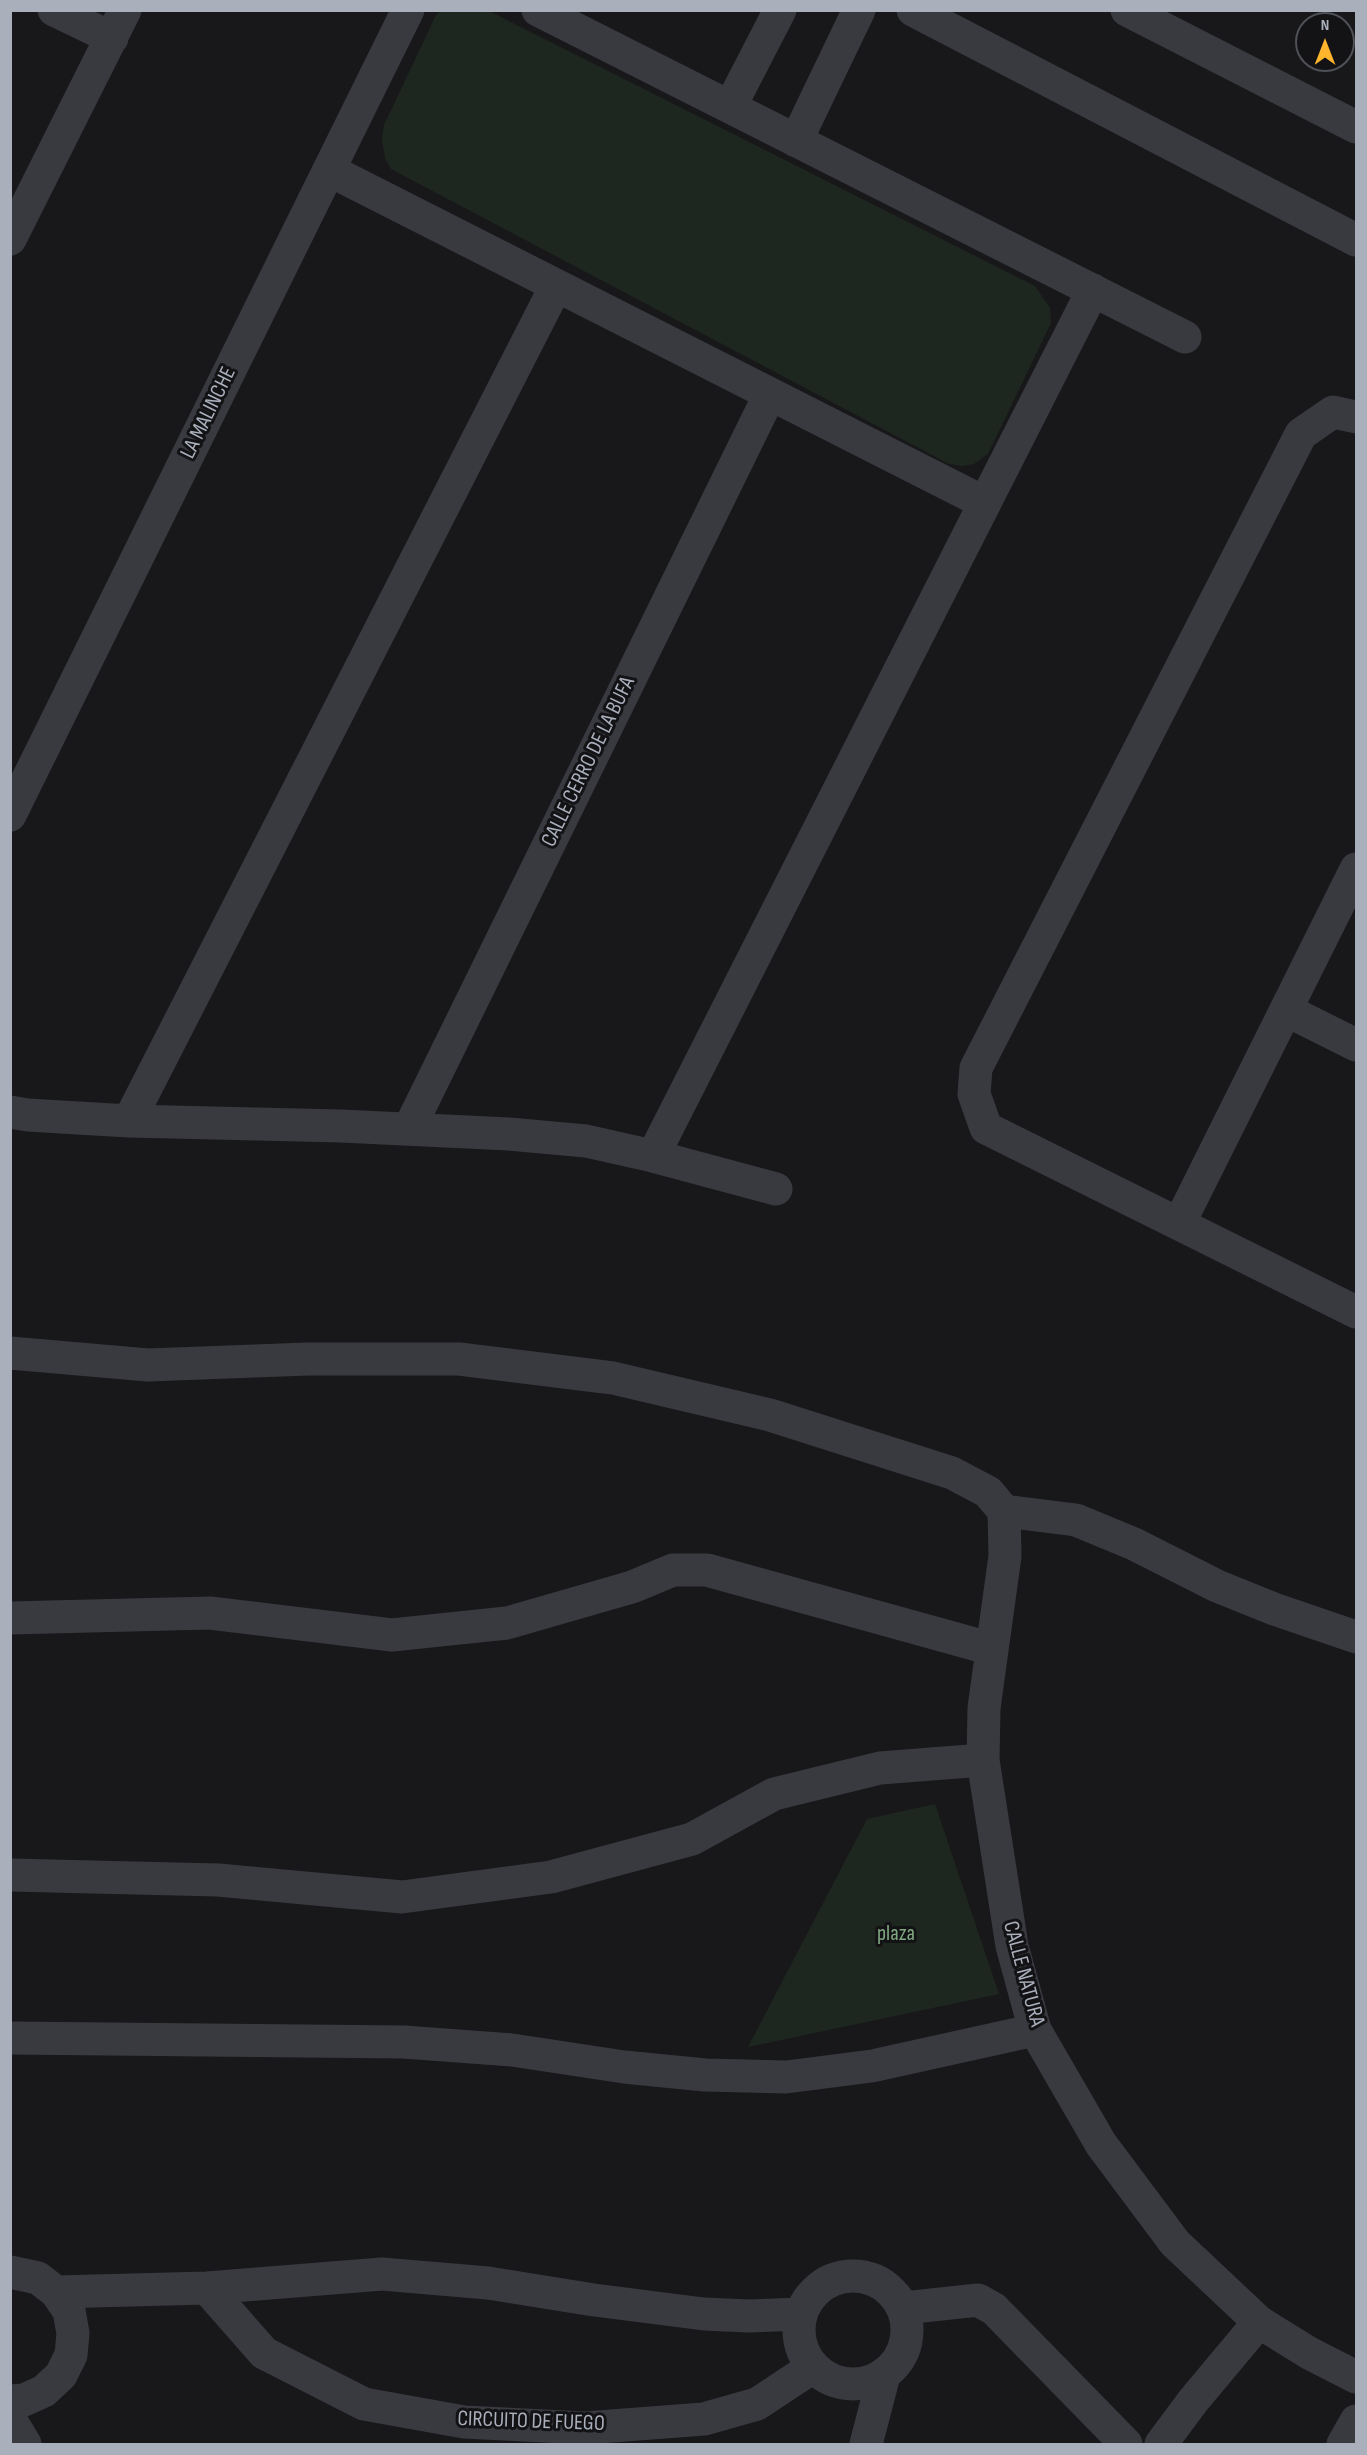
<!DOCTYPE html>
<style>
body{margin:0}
#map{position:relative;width:1367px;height:2455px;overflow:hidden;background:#18181b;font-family:"Sofia Sans Condensed",sans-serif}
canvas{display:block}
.frame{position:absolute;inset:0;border:12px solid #aaafbc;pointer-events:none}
.north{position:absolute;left:1295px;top:12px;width:60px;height:60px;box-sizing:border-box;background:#131316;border:2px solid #4f5158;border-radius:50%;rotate:0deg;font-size:16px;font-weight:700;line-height:24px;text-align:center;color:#aaafbc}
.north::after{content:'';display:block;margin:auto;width:21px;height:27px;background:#ffb52c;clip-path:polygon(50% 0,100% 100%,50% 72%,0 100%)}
</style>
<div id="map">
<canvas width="1367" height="2455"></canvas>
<div class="frame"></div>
<div class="north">N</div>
</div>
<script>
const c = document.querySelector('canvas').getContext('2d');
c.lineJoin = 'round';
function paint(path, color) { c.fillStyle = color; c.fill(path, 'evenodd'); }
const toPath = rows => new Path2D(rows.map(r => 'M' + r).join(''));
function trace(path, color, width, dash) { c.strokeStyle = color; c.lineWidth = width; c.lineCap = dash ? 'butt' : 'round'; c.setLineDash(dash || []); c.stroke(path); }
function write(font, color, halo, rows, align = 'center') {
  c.font = font + ' "Sofia Sans Condensed",sans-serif'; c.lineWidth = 6; c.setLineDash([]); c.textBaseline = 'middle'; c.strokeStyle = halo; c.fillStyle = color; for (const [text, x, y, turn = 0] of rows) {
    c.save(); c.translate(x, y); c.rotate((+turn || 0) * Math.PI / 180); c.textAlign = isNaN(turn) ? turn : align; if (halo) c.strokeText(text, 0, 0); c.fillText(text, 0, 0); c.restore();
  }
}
paint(toPath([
 [442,10,489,11,1035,286,1050,308,1051,323,988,454,974,464,962,466,949,464,391,169,385,158,382,139,384,125,436,15],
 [935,1804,999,1994,748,2047,867,1819]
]), '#1e271f');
trace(toPath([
 [54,10,112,38],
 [538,10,1185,337],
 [913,10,1356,240],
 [1127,10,1356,127],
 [730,107,780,10],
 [796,141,859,10],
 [329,170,985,503],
 [10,239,125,10],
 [1356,417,1333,412,1301,434,976,1068,974,1094,986,1128,1356,1312],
 [10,815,408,10],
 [1286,1010,1356,1045],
 [10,1112,28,1115,129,1121,341,1126,509,1134,586,1141,653,1156,776,1189],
 [129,1121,556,286],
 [409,1129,770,394],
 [653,1156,1093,290],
 [1179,1224,1356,869],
 [10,1353,148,1365,308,1359,459,1359,613,1378,770,1415,952,1473,988,1492,1004,1511,1076,1520,1134,1544,1217,1586,1274,1609,1356,1637],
 [1004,1511,1005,1556,984,1708,983,1760,1012,1946,1035,2030,1101,2144,1175,2243,1259,2322,1309,2353,1356,2377],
 [10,1618,210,1613,392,1635,507,1623,632,1587,673,1570,707,1570,992,1649],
 [10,1875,218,1880,402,1897,551,1877,692,1839,774,1794,880,1768,983,1760],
 [10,2038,404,2042,512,2050,624,2067,705,2075,786,2077,872,2066,1035,2030],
 [10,2272,38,2278,56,2292,69,2311,73,2333,71,2355,61,2375,44,2391,24,2400,10,2401],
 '799 2330a54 54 0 1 1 108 0a54 54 0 1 1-108 0Z',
 [207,2288,264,2353,364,2404,464,2422,585,2428,704,2419,757,2404,813,2367],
 [56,2292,207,2288,382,2274,488,2283,594,2300,704,2314,749,2316,801,2314],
 [904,2308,978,2300,994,2309,1126,2444],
 [10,2419,25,2444],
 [866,2444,884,2375],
 [1161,2444,1193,2401,1259,2322],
 [1343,2444,1356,2421]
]), '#393a40', 33);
write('22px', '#aaafbc', '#131316', [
 ["LA MALINCHE",209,413,-64],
 ["CALLE CERRO DE LA BUFA",589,762,-64],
 ["CALLE NATURA",1023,1974,75],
 ["CIRCUITO DE FUEGO",531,2422,2]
]);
write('22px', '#7fa881', '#131316', [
 ["plaza",896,1934]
]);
</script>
